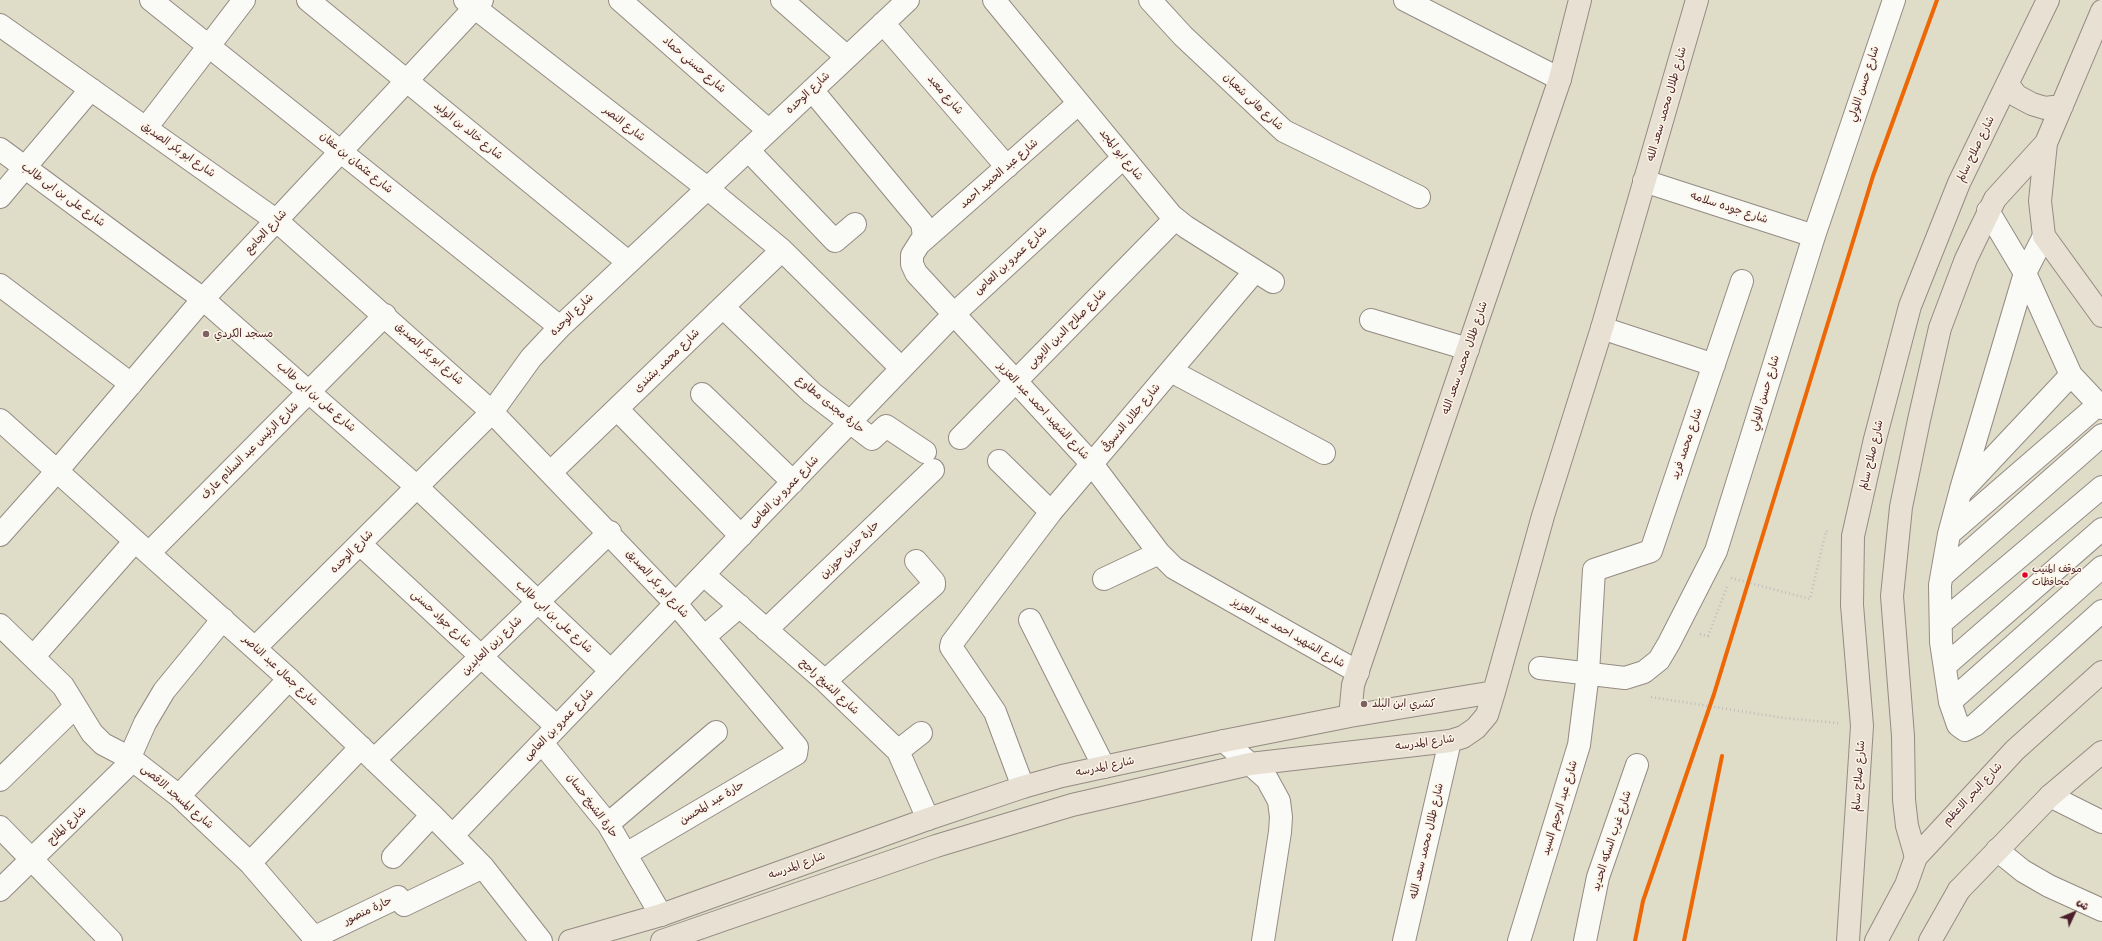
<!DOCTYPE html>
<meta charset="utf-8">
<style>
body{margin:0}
#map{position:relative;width:2102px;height:941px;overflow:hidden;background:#dfdcc8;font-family:"Balsamiq Sans","Playpen Sans Arabic",sans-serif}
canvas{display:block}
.north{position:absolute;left:2054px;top:893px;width:40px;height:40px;-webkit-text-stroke:3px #fcf5e5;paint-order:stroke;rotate:46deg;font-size:11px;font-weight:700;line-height:16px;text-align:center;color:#4a1f2b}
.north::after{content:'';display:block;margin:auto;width:14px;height:18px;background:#4a1f2b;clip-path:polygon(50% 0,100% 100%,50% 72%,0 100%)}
</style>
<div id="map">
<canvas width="2102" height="941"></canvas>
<div class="north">ش</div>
</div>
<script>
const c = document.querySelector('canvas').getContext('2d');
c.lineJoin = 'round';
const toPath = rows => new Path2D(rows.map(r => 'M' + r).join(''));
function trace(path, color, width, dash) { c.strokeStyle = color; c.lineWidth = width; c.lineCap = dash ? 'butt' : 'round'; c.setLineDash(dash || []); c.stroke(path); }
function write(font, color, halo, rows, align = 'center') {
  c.font = font + ' "Balsamiq Sans","Playpen Sans Arabic",sans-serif'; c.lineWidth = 3; c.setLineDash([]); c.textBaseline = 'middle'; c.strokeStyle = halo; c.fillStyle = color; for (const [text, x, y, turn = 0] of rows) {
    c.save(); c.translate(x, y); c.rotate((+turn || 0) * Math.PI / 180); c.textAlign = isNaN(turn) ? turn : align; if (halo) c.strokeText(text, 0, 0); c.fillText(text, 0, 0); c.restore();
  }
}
const minor = toPath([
 [151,0,560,327],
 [308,0,628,262],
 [465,0,707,188,782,250,901,368],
 [620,0,768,130],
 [782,0,847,57],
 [994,0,1171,215,1186,227,1273,282],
 [1150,0,1183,36,1284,131,1419,197],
 [1405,0,1560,79],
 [883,23,1007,167],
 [0,25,277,221,492,412,676,604,797,747,796,754,626,854],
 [812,90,922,223,924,236,912,255,912,264,916,273,1092,464,1159,553,1174,568,1358,672],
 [146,128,244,0],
 [0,149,203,299,417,487,611,671],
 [748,150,835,241,855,224],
 [1644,181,1814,236],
 [0,197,91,89],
 [1988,211,2025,273,2071,375,2102,408],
 [919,244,1079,103],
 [0,285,131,384],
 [723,307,812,393,872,439,886,426,925,452],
 [1371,320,1468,349],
 [1602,328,1714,365],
 [1171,371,1324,453],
 [2071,375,1960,493,1949,534,1940,585,1941,642,1950,702,1958,725,1965,730,1975,725,2102,611],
 [702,394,793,482],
 [617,409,741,536],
 [0,420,289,679,432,815,483,867,541,941],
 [960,438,1175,219],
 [999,461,1051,512],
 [551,472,782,250],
 [1961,489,2025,273,2044,236],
 [1949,534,2099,404],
 [0,535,57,471,203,299,482,0],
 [360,544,557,727],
 [149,553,385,315],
 [704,575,825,681,898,751,928,819],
 [1943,575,2102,435],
 [1104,579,1159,553],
 [1030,620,1104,767],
 [1941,623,2102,487],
 [0,625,63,686,92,733,103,744,130,758,179,796,250,863,317,941],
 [766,630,933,470],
 [704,637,740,606],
 [255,648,492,412,531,358,560,327,908,0],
 [34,656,135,541],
 [1945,666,2102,529],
 [1540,668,1625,678,1644,672,1659,660,1669,643,1716,551,1814,236,1894,0],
 [825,681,934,585,934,582,916,561],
 [1950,702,2102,567],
 [1224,741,1267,779,1279,801,1281,817,1280,832,1263,941],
 [542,743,608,824,661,915],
 [898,751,921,733],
 [374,760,610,532],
 [0,780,75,707],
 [1023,787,995,712,951,647,952,643,1051,512,1255,271],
 [179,796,289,679],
 [2050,796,2102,822],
 [608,824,716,732],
 [0,827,111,941],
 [453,835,954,314,1123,158],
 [1997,850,2023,871,2049,886,2102,910],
 [393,857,432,815],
 [250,863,361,747],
 [0,890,125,768,145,723,164,691,223,619],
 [315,937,398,897,404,905,483,867],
 [1404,941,1450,741],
 [1519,941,1579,745,1588,673,1594,570,1651,551,1742,281],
 [1585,941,1598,877,1637,765]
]);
const major = toPath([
 [1350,716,1353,685,1560,79,1580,0],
 [1959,890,2050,796,2102,752],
 [570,941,661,915,928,819,1023,787,1062,776,1224,741,1350,716,1494,692],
 [662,941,936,846,1072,805,1250,764,1450,741,1463,737,1476,728,1487,715,1494,692,1543,516,1602,328,1697,0],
 [1876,941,1906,885,1916,857,2015,750,2102,672]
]);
const highway = toPath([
 [2008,85,2017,96,2032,104,2045,108,2062,106],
 [2046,143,2040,201,2044,236,2102,316],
 [1916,857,1907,826,1904,800,1903,736,1892,596,1901,507,1919,420,1940,328,1966,259,1995,199,2046,143,2102,11],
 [1848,941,1862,726,1852,605,1853,536,1875,439,1910,306,1959,183,2048,0],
 [1930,941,1959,890]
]);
trace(minor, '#948b83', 24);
trace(major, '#948b83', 24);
trace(highway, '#948b83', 24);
trace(toPath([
 [1731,578,1810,599,1826,531,1830,532],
 [1700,634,1708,636,1727,587],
 [1651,697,1784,718,1838,723]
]), '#c0bcba', 2.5, [1, 3]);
trace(minor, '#fafaf7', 22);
trace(major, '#e7e0d3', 22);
trace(highway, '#e7e0d3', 22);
trace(toPath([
 [1635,941,1643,901,1714,694,1873,176,1937,0],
 [1684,941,1722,756]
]), '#ed6804', 4);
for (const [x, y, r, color] of [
 [206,334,4,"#7e6162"],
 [2025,575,3.5,"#e4002b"],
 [1364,704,4,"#7e6162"]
]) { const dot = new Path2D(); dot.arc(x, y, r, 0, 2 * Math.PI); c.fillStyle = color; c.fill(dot); trace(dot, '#fcf5e5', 1.5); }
write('10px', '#4a1f2b', '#fcf5e5', [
 ["موقف المنيب",2032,569],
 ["محافظات",2032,582]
], 'left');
write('11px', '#4a1f2b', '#fcf5e5', [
 ["شارع حسنى حماد",694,65,41],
 ["شارع حسن اللولي",1864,84,-72],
 ["شارع الوحده",808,93,-43],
 ["شارع معبد",945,95,49],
 ["شارع هانى شعبان",1253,102,43],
 ["شارع طلال محمد سعد الله",1667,104,-74],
 ["شارع النصر",624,124,38],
 ["شارع خالد بن الوليد",468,131,39],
 ["شارع صلاح سالم",1976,149,-64],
 ["شارع ابو بكر الصديق",178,150,35],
 ["شارع ابو المجد",1121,155,51],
 ["شارع عثمان بن عفان",356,163,39],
 ["شارع عبد الحميد احمد",999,174,-41],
 ["شارع على بن ابى طالب",63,195,36],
 ["شارع جوده سلامه",1729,208,18],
 ["شارع الجامع",266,232,-47],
 ["شارع عمرو بن العاص",1011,261,-43],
 ["شارع الوحده",572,315,-44],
 ["شارع صلاح الدين الايوبى",1067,329,-45],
 ["شارع ابو بكر الصديق",429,354,42],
 ["شارع طلال محمد سعد الله",1465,358,-71],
 ["شارع محمد بشندى",667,361,-44],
 ["شارع حسن اللولي",1765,393,-73],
 ["شارع على بن ابى طالب",316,397,41],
 ["حارة مجدى مطاوع",830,405,39],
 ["شارع الشهيد احمد عبد العزيز",1043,411,47],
 ["شارع جلال الدسوقى",1131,418,-50],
 ["شارع محمد فريد",1687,444,-71],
 ["شارع الرئيس عبد السلام عارف",250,451,-45],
 ["شارع صلاح سالم",1872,455,-77],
 ["شارع عمرو بن العاص",784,492,-46],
 ["حارة حزين حوزين",850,550,-44],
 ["شارع الوحده",352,552,-45],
 ["شارع ابو بكر الصديق",657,584,48],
 ["شارع على بن ابى طالب",554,617,43],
 ["شارع جواد حسنى",441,619,43],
 ["شارع الشهيد احمد عبد العزيز",1288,633,30],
 ["شارع زين العابدين",492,646,-44],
 ["شارع جمال عبد الناصر",280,671,43],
 ["شارع الشيخ راجح",829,687,43],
 ["شارع عمرو بن العاص",559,725,-46],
 ["شارع المدرسه",1425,743,-8],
 ["شارع المدرسه",1105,767,-12],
 ["شارع صلاح سالم",1859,776,-86],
 ["شارع البحر الاعظم",1973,794,-47],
 ["شارع المسجد الاقصى",177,797,41],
 ["حارة عبد المحسن",712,803,-31],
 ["حارة الشيخ حسان",592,806,53],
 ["شارع عبد الرحيم السيد",1560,808,-73],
 ["شارع الملاح",67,826,-44],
 ["شارع طلال محمد سعد الله",1427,841,-77],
 ["شارع غرب السكه الحديد",1612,841,-72],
 ["شارع المدرسه",797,866,-20],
 ["حارة منصور",368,911,-25]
]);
write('11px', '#4a1f2b', '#fcf5e5', [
 ["مسجد الكردي",214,334],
 ["كشري ابن البلد",1372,704]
], 'left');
</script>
